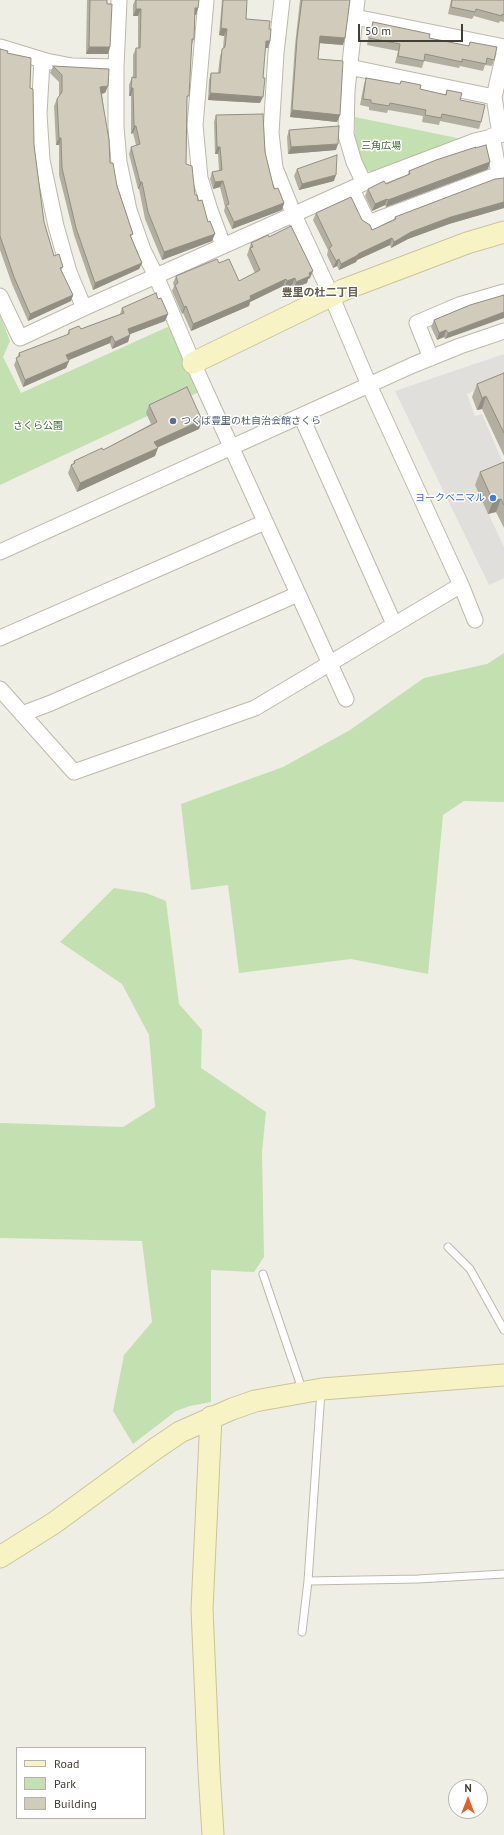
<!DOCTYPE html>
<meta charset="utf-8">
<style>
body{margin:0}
#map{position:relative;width:504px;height:1835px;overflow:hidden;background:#efeee4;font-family:"PT Sans",sans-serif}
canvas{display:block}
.legend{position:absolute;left:16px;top:1747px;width:130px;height:72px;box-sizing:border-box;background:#fff;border:1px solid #b3b2ae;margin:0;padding:5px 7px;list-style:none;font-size:12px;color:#413e34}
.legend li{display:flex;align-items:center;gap:8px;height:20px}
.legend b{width:20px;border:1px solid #b3b2ae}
.north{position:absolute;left:448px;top:1779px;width:40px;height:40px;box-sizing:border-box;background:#fff;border:1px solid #b3b2ae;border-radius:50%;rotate:0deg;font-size:11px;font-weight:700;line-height:16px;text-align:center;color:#413e34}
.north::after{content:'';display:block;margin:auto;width:14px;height:18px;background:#e16229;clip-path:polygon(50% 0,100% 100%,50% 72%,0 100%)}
.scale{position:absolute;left:358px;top:24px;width:105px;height:18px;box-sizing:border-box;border:2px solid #413e34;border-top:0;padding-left:5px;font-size:12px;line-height:14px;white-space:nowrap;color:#413e34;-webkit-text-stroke:3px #fff;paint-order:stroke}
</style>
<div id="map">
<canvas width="504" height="1835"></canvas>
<ul class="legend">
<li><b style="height:5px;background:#f8f3c5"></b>Road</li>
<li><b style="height:11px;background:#c3e0b0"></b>Park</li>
<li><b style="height:11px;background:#d0cbba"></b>Building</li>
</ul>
<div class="north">N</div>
<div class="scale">50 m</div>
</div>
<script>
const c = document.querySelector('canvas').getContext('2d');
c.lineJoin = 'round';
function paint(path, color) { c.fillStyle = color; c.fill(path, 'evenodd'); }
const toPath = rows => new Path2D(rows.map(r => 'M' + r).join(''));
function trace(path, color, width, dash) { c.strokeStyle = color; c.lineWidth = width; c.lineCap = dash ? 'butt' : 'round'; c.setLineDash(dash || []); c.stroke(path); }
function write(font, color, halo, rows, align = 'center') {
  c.font = font + ' "PT Sans","Noto Sans JP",sans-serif'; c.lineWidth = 3; c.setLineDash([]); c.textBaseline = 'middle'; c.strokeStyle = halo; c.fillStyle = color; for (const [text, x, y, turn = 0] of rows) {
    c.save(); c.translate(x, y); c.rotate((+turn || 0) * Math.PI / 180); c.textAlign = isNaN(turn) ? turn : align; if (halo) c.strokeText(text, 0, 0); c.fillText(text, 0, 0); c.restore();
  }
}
paint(toPath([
 [355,117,462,139,375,174,365,170,358,151,355,139],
 [0,315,10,341,3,357,21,393,172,325,201,391,0,485],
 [504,653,504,802,464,801,443,815,428,974,351,959,239,973,228,885,191,890,181,804,283,767,350,730,424,678,487,664],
 [114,888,146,893,166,901,179,1004,202,1030,201,1068,266,1112,262,1152,264,1257,254,1272,211,1270,211,1402,190,1406,176,1411,133,1444,113,1411,124,1355,152,1322,142,1241,0,1238,0,1123,123,1127,155,1107,149,1035,122,984,60,942]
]), '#c3e0b0');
paint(toPath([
 [504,354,504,377,467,394,475,416,482,414,504,465,475,485,504,547,504,578,489,585,395,391]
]), '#e0dfdb');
const lane = toPath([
 [448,1247,470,1269,504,1330],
 [263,1274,303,1392],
 [308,1581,418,1579,504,1574],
 [302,1632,308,1581,321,1391]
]);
const street = toPath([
 [206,0,195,125,200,178,210,210,223,245],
 [357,0,347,90,346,135,354,162,364,183],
 [355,17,504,47],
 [0,47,46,61,72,66,116,67],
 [42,60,39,114,42,160,56,226,69,272,84,308,156,276,143,250,129,210,119,162,116,127,116,67,119,0],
 [349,67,494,97,500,134],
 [494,97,504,54],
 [352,189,368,223,499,174,492,136],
 [0,296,20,338,84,308],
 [431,358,417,323,459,305,504,292],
 [301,416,394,624],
 [0,552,413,365,460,346,504,331],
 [461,585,475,620],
 [0,638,265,522],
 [0,689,74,772,255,708,461,585,369,385,331,295,294,215,275,168,271,133,276,53,282,0],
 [346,699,193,363,156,276,364,183,475,141,504,134],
 [22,714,51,703,298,594]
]);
const secondary = toPath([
 [193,363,343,290,467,243,504,232],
 [211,1417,202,1609,209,1771,213,1835],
 [0,1557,54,1523,155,1449,180,1432,232,1409,255,1401,322,1389,504,1375]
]);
trace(lane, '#bdb9aa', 9);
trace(street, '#bdb9aa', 17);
trace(secondary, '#cac598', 23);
trace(lane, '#fff', 7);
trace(street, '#fff', 15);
trace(secondary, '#f8f3c5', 21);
paint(toPath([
 [87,0,107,0,108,54,86,54],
 [135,0,199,0,198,8,196,15,195,15,194,39,192,45,187,101,186,164,195,195,198,201,212,241,162,260,145,219,139,189,138,189,129,154,131,147,136,145,133,133,131,134,131,96,129,96,129,85,132,77,133,78,133,55,136,48,138,48,138,16,133,16,133,5],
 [222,0,223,0,246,19,269,29,270,41,268,48,265,48,260,103,208,100,209,80,211,73,218,73,220,56,223,48,224,36,219,35],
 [300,0,350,0,343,45,320,43,318,59,340,115,337,122,290,117,295,45],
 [451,0,504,0,504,22,500,21,499,23,474,16,472,19,448,14],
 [373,22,429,38,468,46,470,42,494,60,492,66,485,65,483,71,460,66,459,68,424,61,422,68,395,63,398,51,367,45,370,29],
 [0,49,7,53,30,88,34,145,44,222,54,256,63,267,61,270,73,295,71,301,28,321,12,284,0,250],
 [53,66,108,86,105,93,102,94,110,163,133,234,131,237,142,263,139,269,93,290,74,235,59,175,59,145,56,145,54,106,57,99,59,96,59,82,50,73],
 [366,78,400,84,401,81,420,89,445,95,447,90,460,100,481,122,479,129,440,121,439,125,422,122,423,116,388,110,387,113,369,110,369,107,360,105,364,84],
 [216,115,265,152,274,189,284,203,282,210,232,229,224,211,225,207,220,187,213,189,210,179,212,172,219,171,218,154,215,154,214,122],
 [289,130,336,150,288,154,287,137],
 [475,148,488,169,386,207,385,205,372,211,365,196,368,189,386,184,407,176,409,171],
 [297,169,334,181,299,190,294,176],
 [504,178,504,208,449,224,408,239,391,248,390,245,357,260,356,262,339,270,337,266,333,268,327,255,328,250,313,220,316,213,362,220,372,230,394,219,395,217],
 [269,237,310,278,308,279,307,283,294,288,292,285,284,288,283,286,250,302,249,306,191,331,183,313,182,314,172,291,174,286,173,283,176,276,219,263,239,281,255,273,247,255,251,243],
 [158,299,168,314,165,321,130,334,130,335,128,342,112,349,110,343,69,360,69,361,66,368,23,387,14,365,19,353,67,335,69,330,81,329,120,314,122,308],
 [470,305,445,339,444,337,437,340,431,327,434,320],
 [504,373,504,456,482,409,477,410,472,397,477,384],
 [149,405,202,420,199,429,157,448,155,456,77,492,68,473,71,465,73,464,74,461,103,450,151,424,146,413],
 [504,462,504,528,496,512,488,514,475,485,480,472]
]), '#b3afa0');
paint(toPath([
 [195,8,198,8,196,15,192,15],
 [136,9,141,9,138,16,133,16],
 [221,28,227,29,224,36,219,35],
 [320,36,345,38,343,45,318,43],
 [266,41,270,41,268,48,263,48],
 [89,47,110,47,108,54,86,54],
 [108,86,105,93,98,94,100,87],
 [131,88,133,88,131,96,129,96],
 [210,93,263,97,260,103,208,100],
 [292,110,340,115,337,122,290,117],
 [134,126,136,126,133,133,131,134],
 [59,138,61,138,59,145,56,145],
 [338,144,336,150,288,154,291,147],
 [217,147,220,147,218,154,215,154],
 [490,162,488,169,386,207,388,200],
 [336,175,334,181,299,190,302,184],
 [223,181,220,187,213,189,215,182],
 [140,182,142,182,139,189,138,189],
 [387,199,385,205,372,211,375,204],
 [504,202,504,208,449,224,408,239,391,248,394,242,411,232,451,217],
 [284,203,282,210,232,229,234,222],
 [215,234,212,241,162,260,164,252],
 [392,238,390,245,357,260,356,262,339,270,341,264,358,254],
 [339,259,337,266,333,268,336,261],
 [142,263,139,269,93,290,95,283],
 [313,271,310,278,308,279,307,283,294,288,296,282,309,273],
 [295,278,292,285,284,288,287,281],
 [286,279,283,286,250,302,249,306,191,331,193,324],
 [73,295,71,301,28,321,30,314],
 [186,306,183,313,182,314,184,307],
 [504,312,504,318,445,339,448,333],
 [168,314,165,321,125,336,128,329],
 [446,330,444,337,437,340,439,333],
 [130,335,128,342,112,349,115,342],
 [112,336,110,343,64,362,66,355],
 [69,361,66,368,23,387,25,380],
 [486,396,482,409,477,410,482,398],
 [202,420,199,429,151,450,154,442],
 [158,448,155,456,77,492,80,483],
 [501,499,496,512,488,514,493,501]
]), '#928e82');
const building = toPath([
 [90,0,107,0,107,4,112,4,110,47,89,47,90,0],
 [136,0,199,0,198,8,195,8,194,39,192,39,189,96,187,96,186,164,192,166,195,195,197,195,198,201,202,200,208,222,210,221,215,234,164,252,148,212,142,182,140,182,131,147,140,144,136,126,134,126,133,88,131,88,132,77,136,78,136,48,140,48,141,9,136,9,136,0],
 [223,0,247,0,246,19,270,21,269,29,271,29,270,41,266,41,263,78,265,78,263,97,210,93,211,73,220,73,222,49,225,47,227,29,221,28,223,0],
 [302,0,350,0,345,38,320,36,318,59,343,61,340,115,292,110,297,38,302,0],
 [452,0,504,0,504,15,502,14,502,16,476,9,475,12,451,7,452,0],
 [373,22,430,34,429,38,469,46,470,42,497,47,494,60,487,58,486,64,462,59,462,62,425,54,424,61,398,56,400,44,369,38,373,22],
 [0,49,8,51,7,53,31,58,30,88,33,89,34,145,44,222,54,256,59,254,63,267,60,268,73,295,30,314,14,277,0,236,0,49],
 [53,66,109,69,108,86,100,87,109,140,110,163,113,163,117,186,133,234,130,235,142,263,95,283,76,228,62,168,61,138,59,138,57,99,62,92,62,75,53,66],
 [366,78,400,84,401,81,421,85,420,89,446,95,447,90,462,93,460,100,485,105,481,122,442,114,441,118,425,115,426,110,390,103,389,106,371,103,371,100,363,99,366,78],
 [263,114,265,152,274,189,278,188,284,203,234,222,226,205,229,204,223,181,215,182,212,172,222,170,220,147,217,147,216,115,263,114],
 [339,126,338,144,291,147,289,130,339,126],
 [486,145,490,162,388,200,387,199,375,204,368,189,384,181,386,184,410,174,409,171,436,160,476,147,475,148,486,145],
 [337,155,336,175,302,184,297,169,337,155],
 [504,178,504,202,451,217,411,232,394,242,392,238,358,254,358,255,341,264,339,259,336,261,329,248,332,246,316,213,351,197,362,220,370,225,372,230,396,219,395,217,495,179,504,178],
 [291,226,313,271,309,273,310,276,296,282,295,278,287,281,286,279,250,296,251,299,193,324,186,306,184,307,175,285,178,283,176,276,217,259,219,263,229,259,239,281,260,270,250,248,253,247,251,243,268,235,269,237,291,226],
 [156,293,158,299,161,298,168,314,128,329,130,335,115,342,112,336,66,355,69,361,25,380,16,358,20,356,19,353,69,334,69,330,79,326,81,329,124,313,122,308,156,293],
 [504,295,504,312,448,333,446,330,439,333,434,320,470,305,504,295],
 [504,373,504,433,486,396,482,398,477,384,504,373],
 [187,387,202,420,154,442,158,448,80,483,71,465,75,463,74,461,102,448,103,450,157,422,149,405,187,387],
 [504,462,504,505,501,499,493,501,480,472,504,462]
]);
paint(building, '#d0cbba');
trace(building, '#928e82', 1);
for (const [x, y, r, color] of [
 [173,421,4,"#5c6f8a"],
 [493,498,4,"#3f7fe0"]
]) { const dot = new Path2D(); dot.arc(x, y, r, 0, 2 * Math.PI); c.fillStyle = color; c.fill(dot); trace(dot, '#fff', 1.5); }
write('10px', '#3c6b2f', '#fff', [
 ["三角広場",381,146],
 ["さくら公園",38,426]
]);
write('10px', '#4e5e75', '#fff', [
 ["つくば豊里の杜自治会館さくら",181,421]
], 'left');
write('10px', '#366cbe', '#fff', [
 ["ヨークベニマル",485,498]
], 'right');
write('bold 11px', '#625d4d', '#fff', [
 ["豊里の杜二丁目",320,293]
]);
</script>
